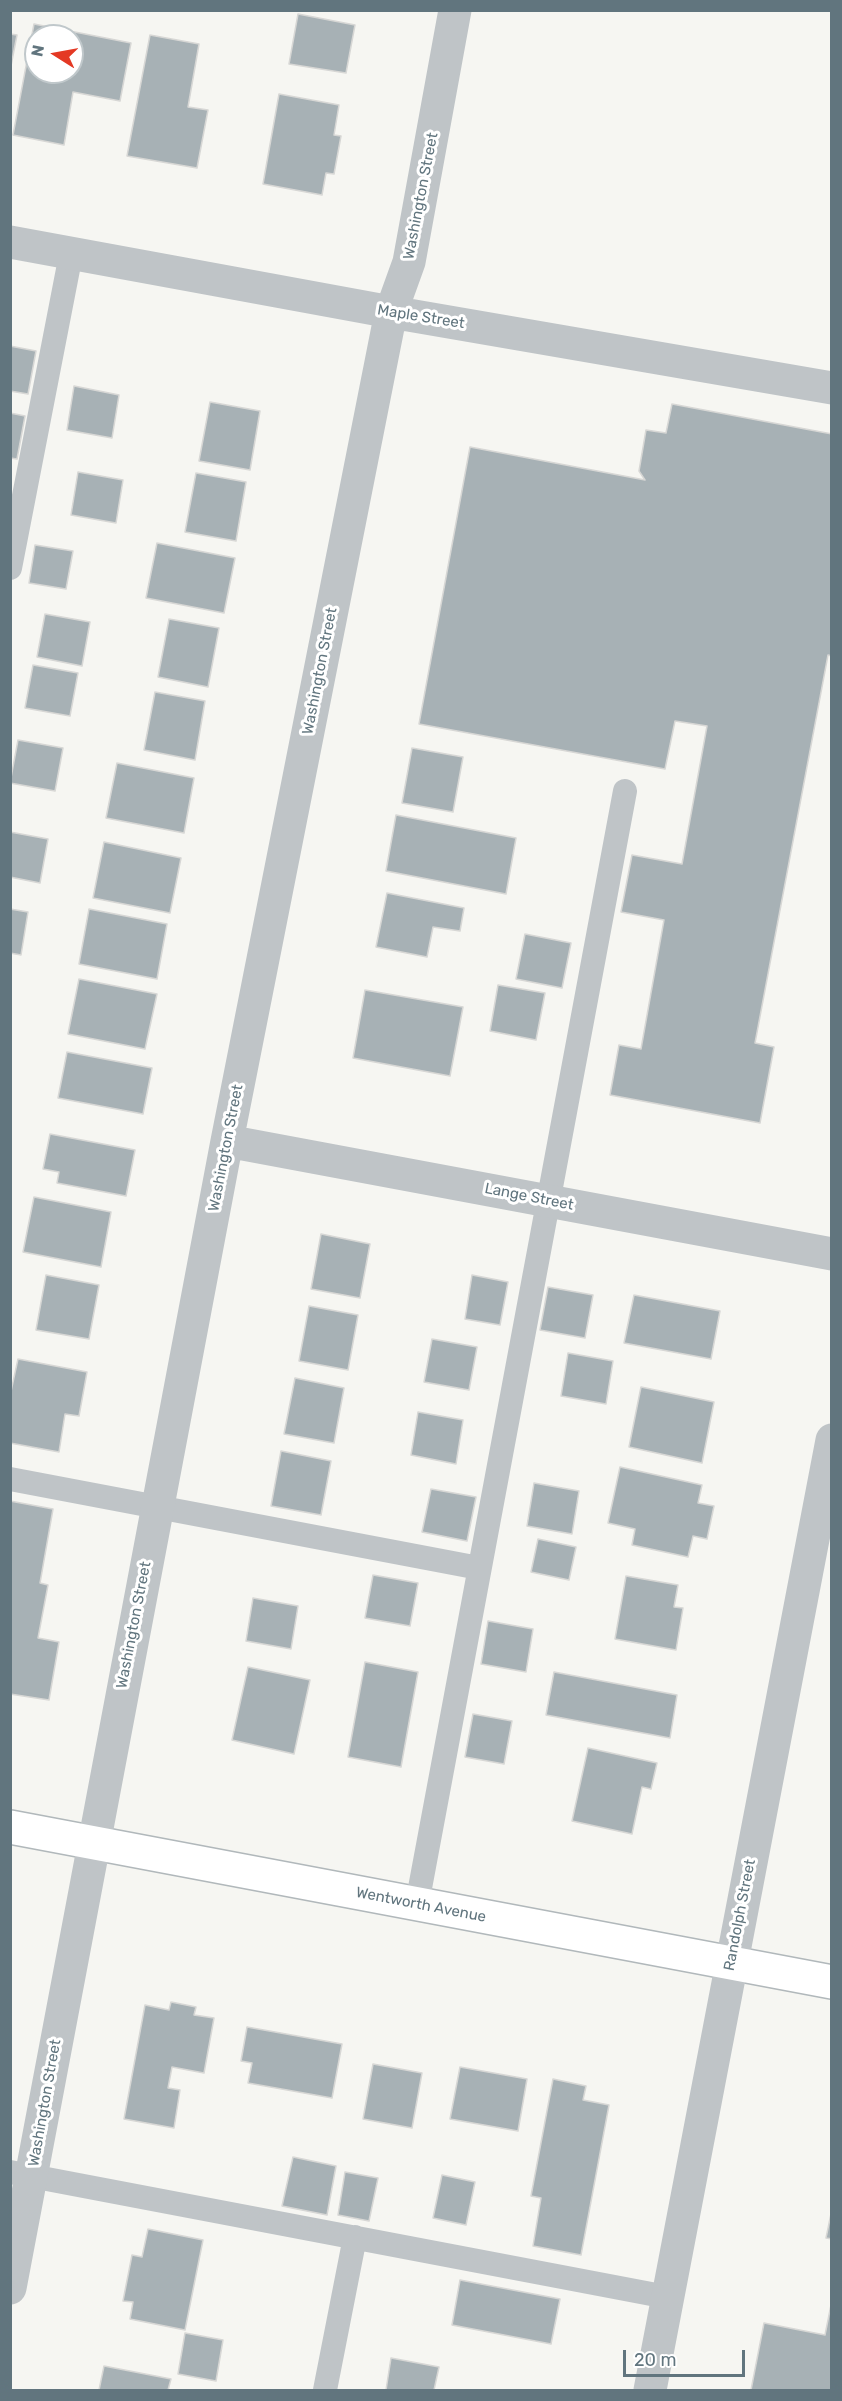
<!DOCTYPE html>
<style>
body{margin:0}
#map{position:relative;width:842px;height:2401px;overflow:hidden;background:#f6f6f2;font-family:Rubik,sans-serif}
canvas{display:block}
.frame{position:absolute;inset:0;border:12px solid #61757e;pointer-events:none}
.north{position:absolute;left:24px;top:24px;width:60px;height:60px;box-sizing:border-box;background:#fff;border:2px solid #c0c8cb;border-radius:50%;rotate:281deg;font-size:16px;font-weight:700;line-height:24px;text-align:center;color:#61757e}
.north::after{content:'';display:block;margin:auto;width:21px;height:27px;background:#e43924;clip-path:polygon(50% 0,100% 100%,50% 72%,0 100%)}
.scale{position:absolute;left:623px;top:2350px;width:122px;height:27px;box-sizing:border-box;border:3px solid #61757e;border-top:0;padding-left:8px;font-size:18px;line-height:21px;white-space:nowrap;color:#61757e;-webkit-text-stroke:4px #fff;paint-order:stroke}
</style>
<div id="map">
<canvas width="842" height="2401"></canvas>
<div class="frame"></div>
<div class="north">N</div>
<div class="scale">20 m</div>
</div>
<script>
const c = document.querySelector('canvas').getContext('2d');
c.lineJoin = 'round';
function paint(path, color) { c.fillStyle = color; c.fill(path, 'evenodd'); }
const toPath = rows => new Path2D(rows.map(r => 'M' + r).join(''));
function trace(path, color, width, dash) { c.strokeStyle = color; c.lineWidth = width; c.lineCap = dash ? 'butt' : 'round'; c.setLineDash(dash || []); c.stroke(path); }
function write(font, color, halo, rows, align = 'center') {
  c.font = font + ' Rubik,sans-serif'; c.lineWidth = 6; c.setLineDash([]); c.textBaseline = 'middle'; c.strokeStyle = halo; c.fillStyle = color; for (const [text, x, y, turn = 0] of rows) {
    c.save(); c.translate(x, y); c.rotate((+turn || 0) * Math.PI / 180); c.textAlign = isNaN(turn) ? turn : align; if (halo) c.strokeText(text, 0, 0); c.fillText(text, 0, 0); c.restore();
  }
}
const building = toPath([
 [298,14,355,25,346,73,289,64,298,14],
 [34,24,131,43,120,101,73,92,64,145,13,135,34,24],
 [36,36,72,36,72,72,36,72,36,36],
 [10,34,17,35,10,71,10,34],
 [150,35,199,44,188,107,208,110,197,168,127,156,150,35],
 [279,94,339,105,334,135,341,136,334,174,326,173,322,195,263,184,279,94],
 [10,346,36,351,28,394,10,391,10,346],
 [74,386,119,395,112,438,67,430,74,386],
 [210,402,260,411,250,470,199,461,210,402],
 [672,404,832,434,832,656,828,655,755,1043,774,1047,760,1123,610,1095,619,1045,641,1049,664,920,621,912,632,855,682,864,707,726,675,721,665,769,419,724,470,447,645,480,639,471,646,430,666,433,672,404],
 [10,413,25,416,17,459,10,458,10,413],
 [78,472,123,480,116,523,71,515,78,472],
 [196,473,246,482,236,541,185,532,196,473],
 [157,543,235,558,224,613,146,598,157,543],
 [35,545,73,551,66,589,29,583,35,545],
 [45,614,90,622,82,666,37,657,45,614],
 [169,619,219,628,208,687,158,677,169,619],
 [33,665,78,673,70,716,25,708,33,665],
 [155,692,205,701,195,760,144,750,155,692],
 [18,740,63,748,55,791,10,783,18,740],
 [412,748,463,757,453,812,402,803,412,748],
 [117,763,194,778,184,833,106,818,117,763],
 [396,815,516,838,506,894,386,871,396,815],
 [10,832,48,839,40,883,10,877,10,832],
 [104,842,181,858,170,913,93,898,104,842],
 [387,893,464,908,460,931,433,927,427,957,376,947,387,893],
 [10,909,28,912,21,955,10,953,10,909],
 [89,909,167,924,157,979,79,964,89,909],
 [525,934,571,943,562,988,516,979,525,934],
 [79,979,157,994,145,1049,68,1034,79,979],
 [498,985,545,993,536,1040,490,1031,498,985],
 [365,990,463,1007,450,1076,353,1058,365,990],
 [67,1052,152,1068,143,1114,58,1098,67,1052],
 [50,1134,135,1150,126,1196,57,1183,59,1172,43,1169,50,1134],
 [34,1197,111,1212,101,1267,23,1252,34,1197],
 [321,1234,370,1244,360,1298,311,1289,321,1234],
 [46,1275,99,1285,89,1339,36,1330,46,1275],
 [472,1275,508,1282,500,1325,465,1319,472,1275],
 [548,1287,593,1295,585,1338,540,1330,548,1287],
 [634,1295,720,1311,711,1359,624,1343,634,1295],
 [309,1306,358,1315,348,1370,299,1361,309,1306],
 [432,1339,477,1347,469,1390,424,1382,432,1339],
 [568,1353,613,1361,606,1404,561,1396,568,1353],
 [18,1359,87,1372,79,1416,65,1414,59,1452,10,1443,10,1396,18,1359],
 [295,1378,344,1388,334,1443,284,1434,295,1378],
 [641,1387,714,1402,702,1463,629,1447,641,1387],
 [418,1412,463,1420,456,1464,411,1455,418,1412],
 [281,1451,331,1461,321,1515,271,1506,281,1451],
 [620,1467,702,1485,698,1503,714,1506,707,1539,693,1536,688,1557,632,1545,635,1529,608,1523,620,1467],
 [534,1483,579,1491,572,1534,527,1526,534,1483],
 [431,1489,476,1497,467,1541,422,1532,431,1489],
 [10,1501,53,1509,40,1583,48,1585,38,1638,59,1642,49,1700,10,1694,10,1501],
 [538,1539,576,1547,569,1580,531,1572,538,1539],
 [373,1575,418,1583,410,1626,365,1618,373,1575],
 [626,1576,678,1585,674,1607,683,1608,676,1650,615,1639,626,1576],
 [253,1598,298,1606,291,1649,246,1641,253,1598],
 [488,1621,533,1629,526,1672,481,1664,488,1621],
 [365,1662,418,1672,401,1767,348,1757,365,1662],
 [248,1667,310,1680,294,1754,232,1740,248,1667],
 [554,1672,677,1695,670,1738,546,1715,554,1672],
 [473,1714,512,1721,504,1764,465,1757,473,1714],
 [588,1748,657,1763,651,1789,642,1787,632,1834,572,1821,588,1748],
 [171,2002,196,2007,194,2015,214,2018,204,2073,172,2067,168,2088,180,2090,174,2128,124,2119,145,2005,169,2010,171,2002],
 [247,2027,342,2044,332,2098,248,2083,252,2063,241,2061,247,2027],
 [373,2064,422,2073,412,2128,363,2119,373,2064],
 [460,2067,527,2079,518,2131,450,2119,460,2067],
 [553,2079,586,2086,583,2100,609,2105,581,2255,533,2246,541,2198,531,2196,553,2079],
 [293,2157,336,2166,327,2215,282,2206,293,2157],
 [345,2172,378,2178,369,2221,338,2215,345,2172],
 [442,2175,475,2182,466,2225,433,2218,442,2175],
 [832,2209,832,2239,826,2238,832,2209],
 [148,2229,203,2240,185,2330,130,2319,133,2302,123,2301,132,2255,142,2257,148,2229],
 [460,2280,560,2299,551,2344,452,2325,460,2280],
 [832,2300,832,2390,751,2390,764,2323,825,2335,832,2300],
 [185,2333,223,2340,216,2381,178,2374,185,2333],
 [391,2358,439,2367,434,2390,386,2390,391,2358],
 [104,2366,171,2379,168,2390,99,2390,104,2366]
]);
paint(building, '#a7b1b5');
trace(building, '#d7d7d5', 1.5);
const secondary = toPath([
 [10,1827,832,1982]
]);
trace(secondary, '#b1b8bb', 36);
trace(toPath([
 [10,568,71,254],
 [10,1479,479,1568],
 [417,1904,625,791],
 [10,2172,667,2297],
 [325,2390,355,2237]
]), '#bfc4c7', 24);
trace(toPath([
 [10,242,391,312,832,388],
 [227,1141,832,1254],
 [10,2288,227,1141,391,312,409,262,455,10],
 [650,2390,832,1440]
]), '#bfc4c7', 33);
trace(secondary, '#fff', 33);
write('15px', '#61757e', '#fff', [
 ["Washington Street",421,196,-79],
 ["Maple Street",421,317,9],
 ["Washington Street",320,671,-79],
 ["Washington Street",226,1148,-79],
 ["Lange Street",529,1197,11],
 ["Washington Street",134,1625,-79],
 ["Wentworth Avenue",421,1905,11],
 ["Randolph Street",740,1915,-79],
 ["Washington Street",45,2103,-80]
]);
</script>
